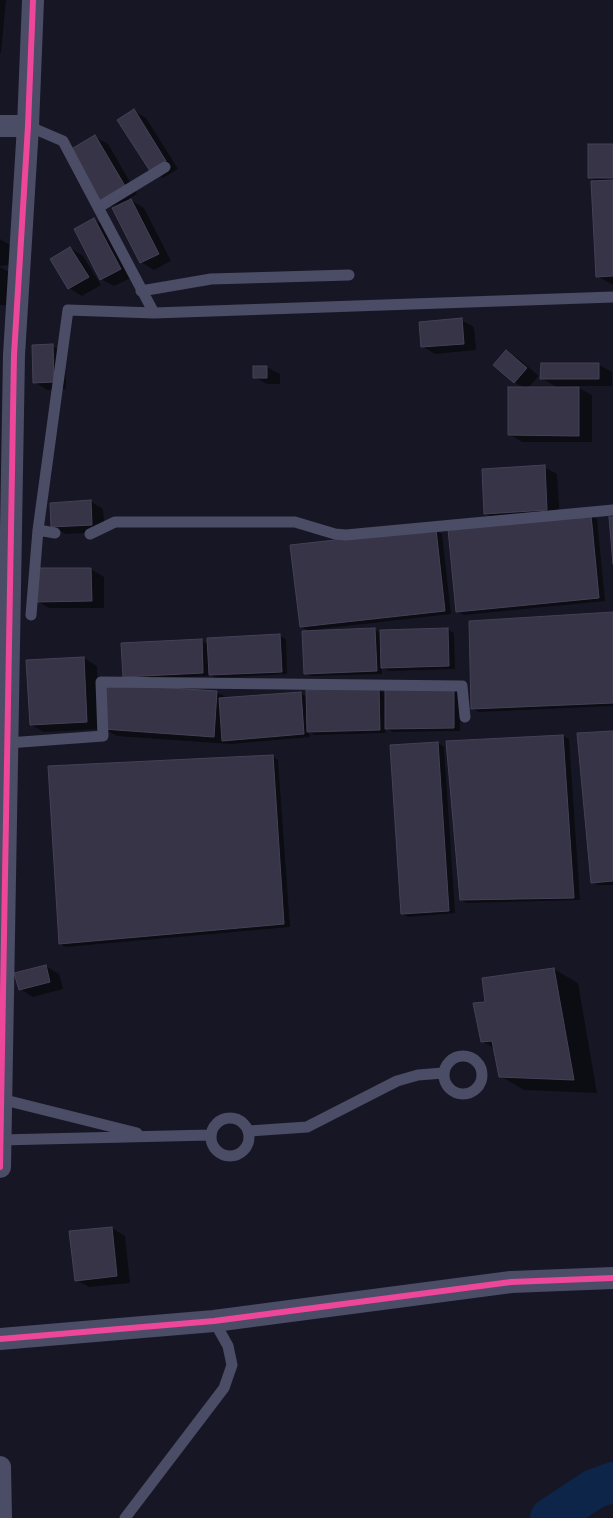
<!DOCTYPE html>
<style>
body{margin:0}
canvas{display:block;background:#171624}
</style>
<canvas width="613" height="1518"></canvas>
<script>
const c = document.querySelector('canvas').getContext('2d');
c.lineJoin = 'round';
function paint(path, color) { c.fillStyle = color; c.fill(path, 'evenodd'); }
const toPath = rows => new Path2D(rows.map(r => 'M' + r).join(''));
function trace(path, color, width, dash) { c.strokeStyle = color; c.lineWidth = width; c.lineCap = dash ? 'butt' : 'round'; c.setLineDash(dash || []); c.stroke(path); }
paint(toPath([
 [0,0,6,0,1,53,0,53],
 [134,111,146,118,178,169,163,178,151,170],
 [95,137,108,144,137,194,129,199,144,208,171,261,154,270,141,262,114,207,99,201],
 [613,145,613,285,597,276,598,182,589,177],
 [94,220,107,227,133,277,114,286,101,279],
 [0,239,10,245,11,265,0,266],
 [70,248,83,256,101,285,82,296,69,288],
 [0,267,14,275,13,306,0,305],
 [461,320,474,327,476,350,435,354,422,346],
 [52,346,65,353,66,389,47,390,34,382],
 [506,351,519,359,539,376,528,388,558,388,541,378,599,365,612,372,612,386,575,386,592,395,592,442,522,442,509,434,525,388,514,382],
 [267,367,280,374,280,384,267,384,254,377],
 [544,467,557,474,560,519,591,516,597,519,605,601,464,615,458,612,499,521,486,514],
 [90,501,103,509,105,532,66,534,53,527],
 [435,530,442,534,451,614,311,630,311,632,374,629,382,634,448,630,454,633,455,669,389,671,382,667,382,674,311,676,305,673,310,632,301,626],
 [91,569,104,577,104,608,49,608,37,601],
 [613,613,613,706,478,712,472,708],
 [280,636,286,639,287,674,216,678,209,673,209,676,131,680,125,677,201,640,209,645],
 [84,658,97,666,100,729,44,732,31,725],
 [378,689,386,694,453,689,460,692,460,731,393,732,385,728,386,733,314,735,309,732,310,737,230,744,117,736,104,729,216,692,228,698,300,693,307,697],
 [613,732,613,885,598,885,592,882],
 [563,736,569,739,580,900,467,903,461,900],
 [438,743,444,747,455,913,408,917,402,913],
 [272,756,278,760,290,927,66,947,60,944],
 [46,966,59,974,63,989,33,997,20,989],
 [554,969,578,983,597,1093,524,1090,500,1076,495,1049,482,1041,486,1003,483,979],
 [112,1228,125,1236,130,1283,89,1287,76,1280]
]), '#0007');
trace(toPath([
 [550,1518,594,1489,613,1482]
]), '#0d2549', 40);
const building = toPath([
 [134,109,166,161,150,171,117,120,134,109],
 [95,135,125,186,98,202,68,151,95,135],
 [588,144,613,144,613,178,588,178,588,144],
 [613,180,613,276,596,277,591,181,613,180],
 [131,199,159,254,140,263,112,208,131,199],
 [94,218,121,269,100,280,74,229,94,218],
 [70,247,89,277,68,289,50,259,70,247],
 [462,318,464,344,421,347,419,322,462,318],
 [53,344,54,382,33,383,32,345,53,344],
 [506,350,527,368,514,383,493,365,506,350],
 [541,363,599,363,599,379,540,379,541,363],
 [253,366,267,366,267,378,253,378,253,366],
 [508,387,579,387,579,436,508,435,508,387],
 [545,465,547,510,484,514,482,469,545,465],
 [91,500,92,525,51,527,50,503,91,500],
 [591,515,599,598,456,612,448,529,591,515],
 [609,517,613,517,613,564,609,517],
 [436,529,445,611,300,627,290,545,436,529],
 [35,568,91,568,92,601,35,602,35,568],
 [613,612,613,703,471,709,469,621,613,612],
 [375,628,377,671,304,674,302,631,375,628],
 [448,628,449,666,381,668,380,630,448,628],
 [280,634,282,672,209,675,207,638,280,634],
 [202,639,203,673,123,677,121,643,202,639],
 [84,657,87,722,30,725,26,660,84,657],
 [106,684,217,691,214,737,103,729,106,684],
 [454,687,454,728,385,729,385,688,454,687],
 [379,688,380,730,307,732,306,690,379,688],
 [301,692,304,734,222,741,219,698,301,692],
 [613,731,613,881,591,883,577,733,613,731],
 [563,735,574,898,460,900,446,741,563,735],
 [438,742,449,911,401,914,390,745,438,742],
 [273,755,284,924,59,944,48,766,273,755],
 [46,965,50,982,19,990,14,973,46,965],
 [554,968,574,1080,499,1077,492,1041,481,1042,473,1003,485,1002,482,978,554,968],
 [112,1227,117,1276,75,1281,69,1231,112,1227]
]);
paint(building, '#363446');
trace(building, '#444157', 1);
trace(toPath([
 [28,126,63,141,154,313,613,297],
 [99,207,165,167],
 [141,291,211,279,349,275],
 [38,530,55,533],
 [90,534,115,522,295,522,335,534,346,535,613,510],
 [31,615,38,530,68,310,154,313],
 [8,743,103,736,101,682,462,686,465,717],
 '444 1075a19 19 0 1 1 38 0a19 19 0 1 1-38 0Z',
 [1,1099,137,1133],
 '211 1137a19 19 0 1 1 38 0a19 19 0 1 1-38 0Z',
 [249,1131,307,1127,397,1081,418,1075,443,1073],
 [0,1140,210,1135],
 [125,1518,224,1388,232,1365,228,1346,214,1321]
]), '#4b4c65', 11);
trace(toPath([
 [0,126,28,126],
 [0,1167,14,355,28,126,33,0],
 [0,1339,214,1321,511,1282,613,1278],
 [0,1467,1,1518]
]), '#4b4c65', 22);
trace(toPath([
 [0,1167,14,355,28,126,33,0],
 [0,1339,214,1321,511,1282,613,1278]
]), '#ed469a', 6);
</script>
